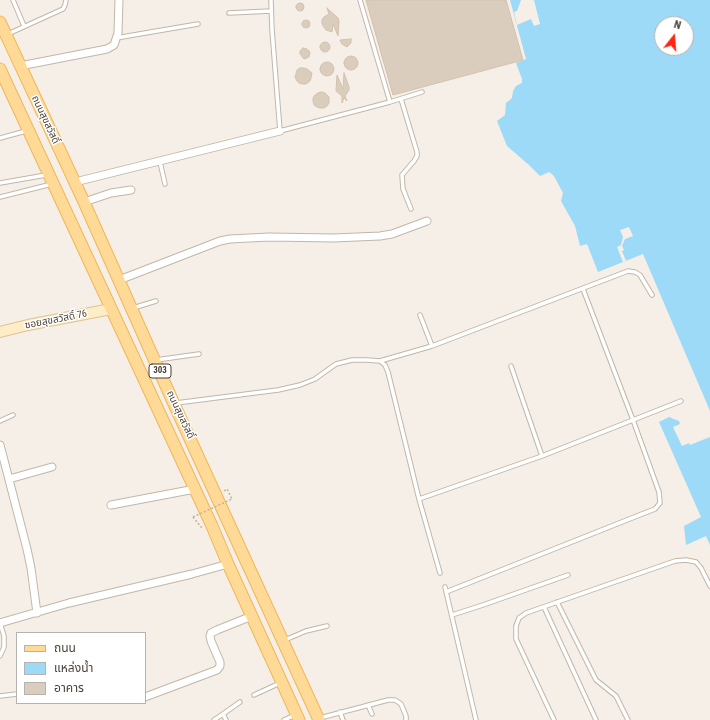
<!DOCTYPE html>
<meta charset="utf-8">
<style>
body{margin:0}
#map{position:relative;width:710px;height:720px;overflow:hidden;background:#f5efe7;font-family:"Roboto Condensed","Noto Sans Thai",sans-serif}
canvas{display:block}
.legend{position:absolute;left:16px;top:632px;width:130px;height:72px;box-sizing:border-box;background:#fff;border:1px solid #b6b2ae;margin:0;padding:5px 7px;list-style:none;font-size:12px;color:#493f35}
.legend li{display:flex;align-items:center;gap:8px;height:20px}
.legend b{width:20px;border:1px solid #b6b2ae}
.north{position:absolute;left:654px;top:16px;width:40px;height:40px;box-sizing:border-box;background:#fff;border:1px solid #b6b2ae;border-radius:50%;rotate:17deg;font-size:11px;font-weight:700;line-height:16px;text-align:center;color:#493f35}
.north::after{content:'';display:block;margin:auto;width:14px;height:18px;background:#ff2414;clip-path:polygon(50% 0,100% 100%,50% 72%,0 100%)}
</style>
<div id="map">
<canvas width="710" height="720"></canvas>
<ul class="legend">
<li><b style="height:5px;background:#ffd996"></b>ถนน</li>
<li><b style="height:11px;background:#9ddaf7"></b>แหล่งน้ำ</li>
<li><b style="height:11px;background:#dbcdbe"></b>อาคาร</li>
</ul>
<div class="north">N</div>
</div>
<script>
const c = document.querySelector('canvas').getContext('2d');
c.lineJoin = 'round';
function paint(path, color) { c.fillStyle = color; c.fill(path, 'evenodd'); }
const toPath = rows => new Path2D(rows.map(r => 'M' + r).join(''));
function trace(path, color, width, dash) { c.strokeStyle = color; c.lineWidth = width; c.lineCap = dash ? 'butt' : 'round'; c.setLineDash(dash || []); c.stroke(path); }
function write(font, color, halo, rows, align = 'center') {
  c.font = font + ' "Roboto Condensed","Noto Sans Thai",sans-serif'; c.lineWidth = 3; c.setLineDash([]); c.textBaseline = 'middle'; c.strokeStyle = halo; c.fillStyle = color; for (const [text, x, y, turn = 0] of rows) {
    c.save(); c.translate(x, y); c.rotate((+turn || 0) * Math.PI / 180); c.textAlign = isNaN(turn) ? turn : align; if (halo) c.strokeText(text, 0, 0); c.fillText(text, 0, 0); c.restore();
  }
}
paint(toPath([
 [510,0,710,0,710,411,643,254,598,272,587,244,580,246,575,226,561,201,563,193,554,176,549,172,540,176,529,165,507,146,497,121,505,115,506,103,512,98,513,91,516,86,522,83,522,79,516,63,526,59],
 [662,24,686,24,686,48,662,48],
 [669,417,679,421,680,424,673,427,682,446,689,443,690,445,710,437,710,545,706,536,686,545,684,526,701,517,659,422]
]), '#9ddaf7');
paint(toPath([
 [521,0,534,0,540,24,534,26,531,19,517,25,514,12,517,11],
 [629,227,633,236,625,239,622,246,624,250,622,251,626,261,623,262,617,247,621,245,623,237,620,230]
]), '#f5efe7');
const building = toPath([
 [366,0,506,0,523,60,393,95,366,0],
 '296 7a4 4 0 1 1 8 0a4 4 0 1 1-8 0Z',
 [327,8,338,18,339,21,338,36,333,24,332,32,326,30,322,24,322,20,324,17,329,14,327,8],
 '302 24a4 4 0 1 1 8 0a4 4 0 1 1-8 0Z',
 [351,39,351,43,347,47,342,44,340,40,351,39],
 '320 47a5 5 0 1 1 10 0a5 5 0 1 1-10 0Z',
 [303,48,307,49,310,52,309,57,304,59,300,54,300,51,303,48],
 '344 63a7 7 0 1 1 14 0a7 7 0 1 1-14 0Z',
 '320 69a7 7 0 1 1 14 0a7 7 0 1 1-14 0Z',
 [300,68,304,68,307,69,312,73,311,78,310,81,306,84,303,84,299,83,297,81,295,77,296,74,297,70,300,68],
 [344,73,349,87,349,90,345,96,347,101,344,98,342,103,342,96,336,91,337,75,343,89,344,73],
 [321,92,325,93,329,97,329,103,327,106,324,108,320,108,317,107,314,105,313,101,313,98,315,95,318,93,321,92]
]);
paint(building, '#dbcdbe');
trace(building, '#d3c1ad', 1);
const lane = toPath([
 [13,0,24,26],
 [271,0,272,30,280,131,390,102,422,92],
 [360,0,390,102],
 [229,13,271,11],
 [8,34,63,9,65,5,66,0],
 [116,38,198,24],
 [401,99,417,152,417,156,414,161,402,175,403,189,411,209],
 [0,138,26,131],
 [160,162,165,184],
 [0,183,46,175],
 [0,197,52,184],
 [133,308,156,301],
 [420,315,432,346],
 [156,360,199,354],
 [380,361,432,346,628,271,635,272,640,275,652,295],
 [511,366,542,456],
 [176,403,278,390,300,385,315,379,336,364,352,360,367,360,380,361,385,365,388,372,419,499,440,573],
 [0,421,13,415],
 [419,499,542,456,681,401],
 [445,587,476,720],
 [446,592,642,514,655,509,660,503,659,492,633,420,583,289],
 [557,602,596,680,616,696,628,720],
 [544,607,596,720],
 [452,615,483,605,568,575],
 [285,640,306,631,327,626],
 [0,656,4,647,4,636,0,623],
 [254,695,280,683],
 [0,696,17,694],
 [368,705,372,714],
 [340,712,343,720],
 [320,718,388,700,395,700,401,704,406,716,406,720],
 [214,720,223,714],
 [226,720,223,714,240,702],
 [284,720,295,715],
 [554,720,516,639,516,626,519,618,526,613,675,561,686,560,696,562,701,568,710,586]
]);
const street = toPath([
 [20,66,107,49,114,45,118,33,119,0],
 [75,182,280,131],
 [84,202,111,193,131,190],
 [119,280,220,241,230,239,269,237,334,238,380,236,392,234,427,221],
 [0,445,27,549,31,568,37,613],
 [9,479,52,467],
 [111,505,195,489],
 [0,623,69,603,192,574,228,564],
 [145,697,217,670,220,666,220,662,211,641,210,636,211,633,217,630,252,616]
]);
const secondary = toPath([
 [0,332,28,325,111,309]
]);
const primary = toPath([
 [0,22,84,202,174,404,319,720],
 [0,69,212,526,228,564,299,720]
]);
trace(lane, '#c1b7a8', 5.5);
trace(street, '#c1b7a8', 9);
trace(secondary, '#ddc494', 12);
trace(primary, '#efb75a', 13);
trace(toPath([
 [224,491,227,489,232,499],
 [193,517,201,527,202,527]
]), '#c5b198', 1.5, [2, 2]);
trace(lane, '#fff', 3.5);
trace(street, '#fff', 7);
trace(secondary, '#ffedc7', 10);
trace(primary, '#ffd996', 11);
trace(toPath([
 [193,517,232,499]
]), '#c5b198', 1.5, [2, 2]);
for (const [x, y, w] of [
 [160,371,22]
]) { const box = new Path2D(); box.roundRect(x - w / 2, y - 7, w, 14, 3); c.fillStyle = '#fff'; c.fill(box); trace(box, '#493f35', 1); }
write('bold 9px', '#493f35', null, [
 ["303",160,371]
]);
write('10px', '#493f35', '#fff', [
 ["ถนนสุขสวัสดิ์",45,120,65],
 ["ซอยสุขสวัสดิ์ 76",56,320,-11],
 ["ถนนสุขสวัสดิ์",180,415,65]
]);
</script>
